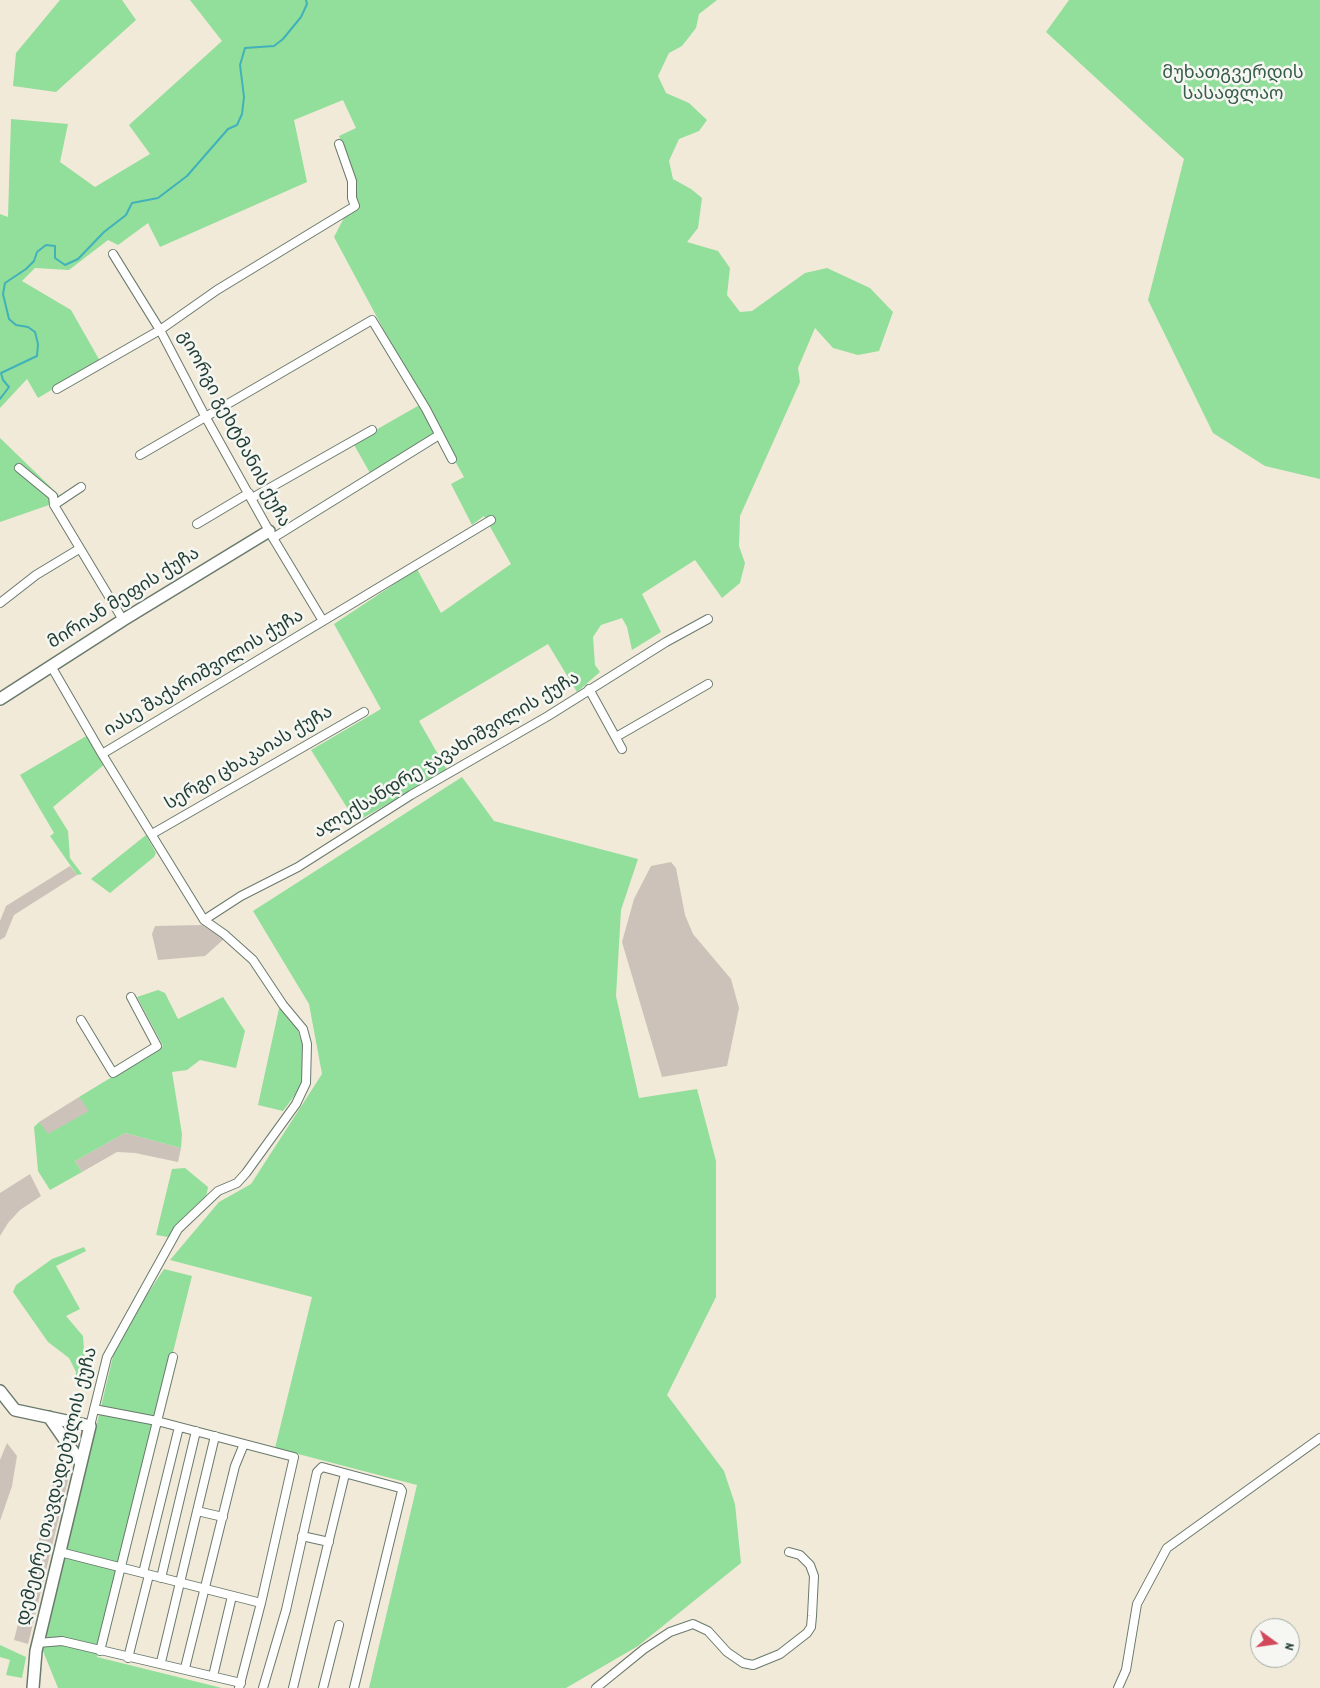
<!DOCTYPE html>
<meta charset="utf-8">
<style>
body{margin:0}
#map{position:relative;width:1320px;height:1688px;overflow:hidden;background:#f2ead8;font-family:Dekko,sans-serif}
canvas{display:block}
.north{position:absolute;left:1250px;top:1618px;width:50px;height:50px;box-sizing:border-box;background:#f6f6f2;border:1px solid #a0aca6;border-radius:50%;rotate:104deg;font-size:14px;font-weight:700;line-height:20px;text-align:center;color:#1f3d34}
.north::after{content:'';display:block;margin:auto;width:18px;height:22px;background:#d1495b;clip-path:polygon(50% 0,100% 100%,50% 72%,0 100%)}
</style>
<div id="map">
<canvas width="1320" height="1688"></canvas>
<div class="north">N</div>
</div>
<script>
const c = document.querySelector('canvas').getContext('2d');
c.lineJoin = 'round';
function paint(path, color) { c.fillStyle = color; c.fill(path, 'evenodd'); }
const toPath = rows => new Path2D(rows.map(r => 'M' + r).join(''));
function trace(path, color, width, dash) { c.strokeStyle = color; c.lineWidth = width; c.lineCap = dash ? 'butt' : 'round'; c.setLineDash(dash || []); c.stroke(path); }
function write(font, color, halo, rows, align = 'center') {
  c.font = font + ' Dekko,"Noto Sans Georgian",sans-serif'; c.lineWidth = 5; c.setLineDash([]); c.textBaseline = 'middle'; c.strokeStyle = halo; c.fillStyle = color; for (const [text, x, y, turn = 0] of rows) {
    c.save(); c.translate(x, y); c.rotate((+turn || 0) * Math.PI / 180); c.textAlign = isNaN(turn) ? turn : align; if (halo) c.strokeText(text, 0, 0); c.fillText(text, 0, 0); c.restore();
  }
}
paint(toPath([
 [671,862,676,868,685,915,693,934,731,979,739,1008,727,1066,662,1077,622,942,634,899,651,866],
 [70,866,77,875,14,915,5,937,0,940,0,921,6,906],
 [202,925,224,939,205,956,158,960,152,934,155,926],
 [79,1097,90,1111,47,1135,39,1122],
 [125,1133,181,1148,178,1162,135,1153,117,1152,82,1172,75,1161],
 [30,1174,41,1196,20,1210,8,1223,0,1236,0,1193],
 [7,1443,17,1456,12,1486,0,1521,0,1460],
 [57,1468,70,1472,28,1644,14,1640]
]), '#ccc2b9');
paint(toPath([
 [60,0,122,0,136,20,56,92,13,86,16,53],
 [190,0,717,0,699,14,696,28,682,46,669,53,658,76,666,93,689,103,707,120,699,131,679,139,669,161,673,179,691,189,702,198,698,228,687,242,718,251,730,268,727,295,740,312,752,311,805,273,827,268,870,288,893,312,879,351,858,355,833,348,815,328,798,368,800,382,740,516,739,546,745,563,740,583,722,598,695,560,642,594,661,632,632,650,627,627,622,618,601,625,593,637,595,665,600,672,577,692,548,644,419,721,447,770,356,822,311,750,381,709,334,624,417,569,441,613,511,564,484,516,472,525,451,484,464,477,438,431,370,473,353,443,423,403,334,237,356,195,353,175,339,136,356,128,343,100,294,120,307,182,160,247,148,223,118,245,108,240,69,270,35,268,22,281,71,310,100,361,38,398,27,379,0,408,0,214,8,217,11,119,68,124,60,162,95,187,150,154,129,125,222,41],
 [1069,0,1320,0,1320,479,1265,466,1213,433,1148,300,1184,159,1046,32],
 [0,438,59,495,49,505,0,522],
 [88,735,105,764,53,807,68,831,70,858,82,874,77,875,50,836,54,833,20,775],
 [462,777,494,821,638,859,621,910,616,996,639,1098,697,1089,716,1161,716,1297,667,1395,724,1471,735,1504,741,1563,638,1646,566,1688,369,1688,417,1485,275,1448,312,1297,170,1260,219,1202,251,1184,322,1074,309,1004,253,911],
 [146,835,156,853,154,857,110,893,91,879],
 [158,990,165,993,178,1019,223,997,245,1031,236,1068,200,1060,187,1070,172,1072,182,1134,181,1148,125,1133,75,1161,82,1172,50,1190,38,1171,34,1127,39,1122,48,1134,89,1111,79,1097,163,1046,137,997],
 [280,1004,296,1025,304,1049,301,1087,283,1111,258,1105],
 [185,1168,208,1187,206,1197,168,1237,156,1235,172,1169],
 [84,1247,86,1251,56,1266,80,1309,66,1316,83,1336,85,1365,95,1369,90,1387,75,1380,76,1372,69,1358,48,1342,13,1292,16,1285,52,1259],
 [164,1269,192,1276,97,1657,222,1688,58,1688,43,1651,114,1352,140,1305],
 [0,1645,26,1657,22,1678,6,1675,10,1660,0,1657]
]), '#92de9b');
trace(toPath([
 [0,399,9,387,3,380,1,373,37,356,38,344,35,332,28,327,16,325,9,319,3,294,5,283,26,269,34,261,37,252,46,245,55,246,55,258,65,265,78,259,104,232,126,215,132,203,158,198,187,176,228,129,237,125,242,114,244,97,240,65,245,48,274,46,283,39,301,17,307,4,306,0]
]), '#41b1ba', 2);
const street = toPath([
 [113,254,160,330,205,416,273,538,323,621],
 [57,389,160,330,217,290,355,206,352,198,352,181,339,144],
 [140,455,372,320,426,409,452,459],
 [19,468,53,496,54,505,123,620],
 [252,498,372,430],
 [54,505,81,487],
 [197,524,249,493],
 [273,538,439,435],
 [0,603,36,575,79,549],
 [51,666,102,754,204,920,224,934,253,960,283,1005,303,1029,307,1044,306,1083,296,1104,246,1173,237,1183,218,1191,178,1229,107,1357,90,1426],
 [589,689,622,749],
 [616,737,708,684],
 [102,754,491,520],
 [152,834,364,712],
 [204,920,241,896,298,867,411,795,548,716,666,642,708,619],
 [81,1020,113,1073,157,1046,131,997],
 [94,1409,157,1421,294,1457,261,1603],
 [197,1511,223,1517],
 [302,1536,329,1542],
 [60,1552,261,1603,239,1688],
 [143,1573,179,1427],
 [161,1578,196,1431],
 [38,1643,62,1641,241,1683],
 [100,1651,173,1357],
 [128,1658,149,1575],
 [161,1662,215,1436],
 [185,1668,235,1466,244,1444],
 [213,1676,232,1596],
 [263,1688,286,1610,317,1472,322,1467,400,1488,402,1491,354,1688],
 [293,1688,345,1474],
 [323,1688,339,1625],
 [596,1688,644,1649,670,1632,693,1624,708,1631,727,1652,743,1663,753,1665,780,1654,807,1633,811,1627,812,1616,814,1576,810,1565,800,1555,789,1552],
 [1118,1688,1126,1670,1137,1604,1167,1548,1320,1438]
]);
const secondary = toPath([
 [0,699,123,620,269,531],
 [0,1391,15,1410,90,1426,36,1651,33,1688],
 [49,1417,81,1463]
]);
trace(street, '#697a6d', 10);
trace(secondary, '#697a6d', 14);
trace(street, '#fff', 8);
trace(secondary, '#fff', 11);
write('18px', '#365d49', '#f6f6f2', [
 ["მუხათგვერდის",1233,76],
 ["სასაფლაო",1233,97]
]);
write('18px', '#1f3d34', '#f6f6f2', [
 ["გიორგი გეხტმანის ქუჩა",232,430,62],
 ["მირიან მეფის ქუჩა",125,600,-32],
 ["იასე შაქარიშვილის ქუჩა",205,675,-31],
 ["ალექსანდრე ჯავახიშვილის ქუჩა",448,757,-31],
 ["სერგი ცხაკაიას ქუჩა",250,760,-30],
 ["დემეტრე თავდადებულის ქუჩა",59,1487,-76]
]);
</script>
